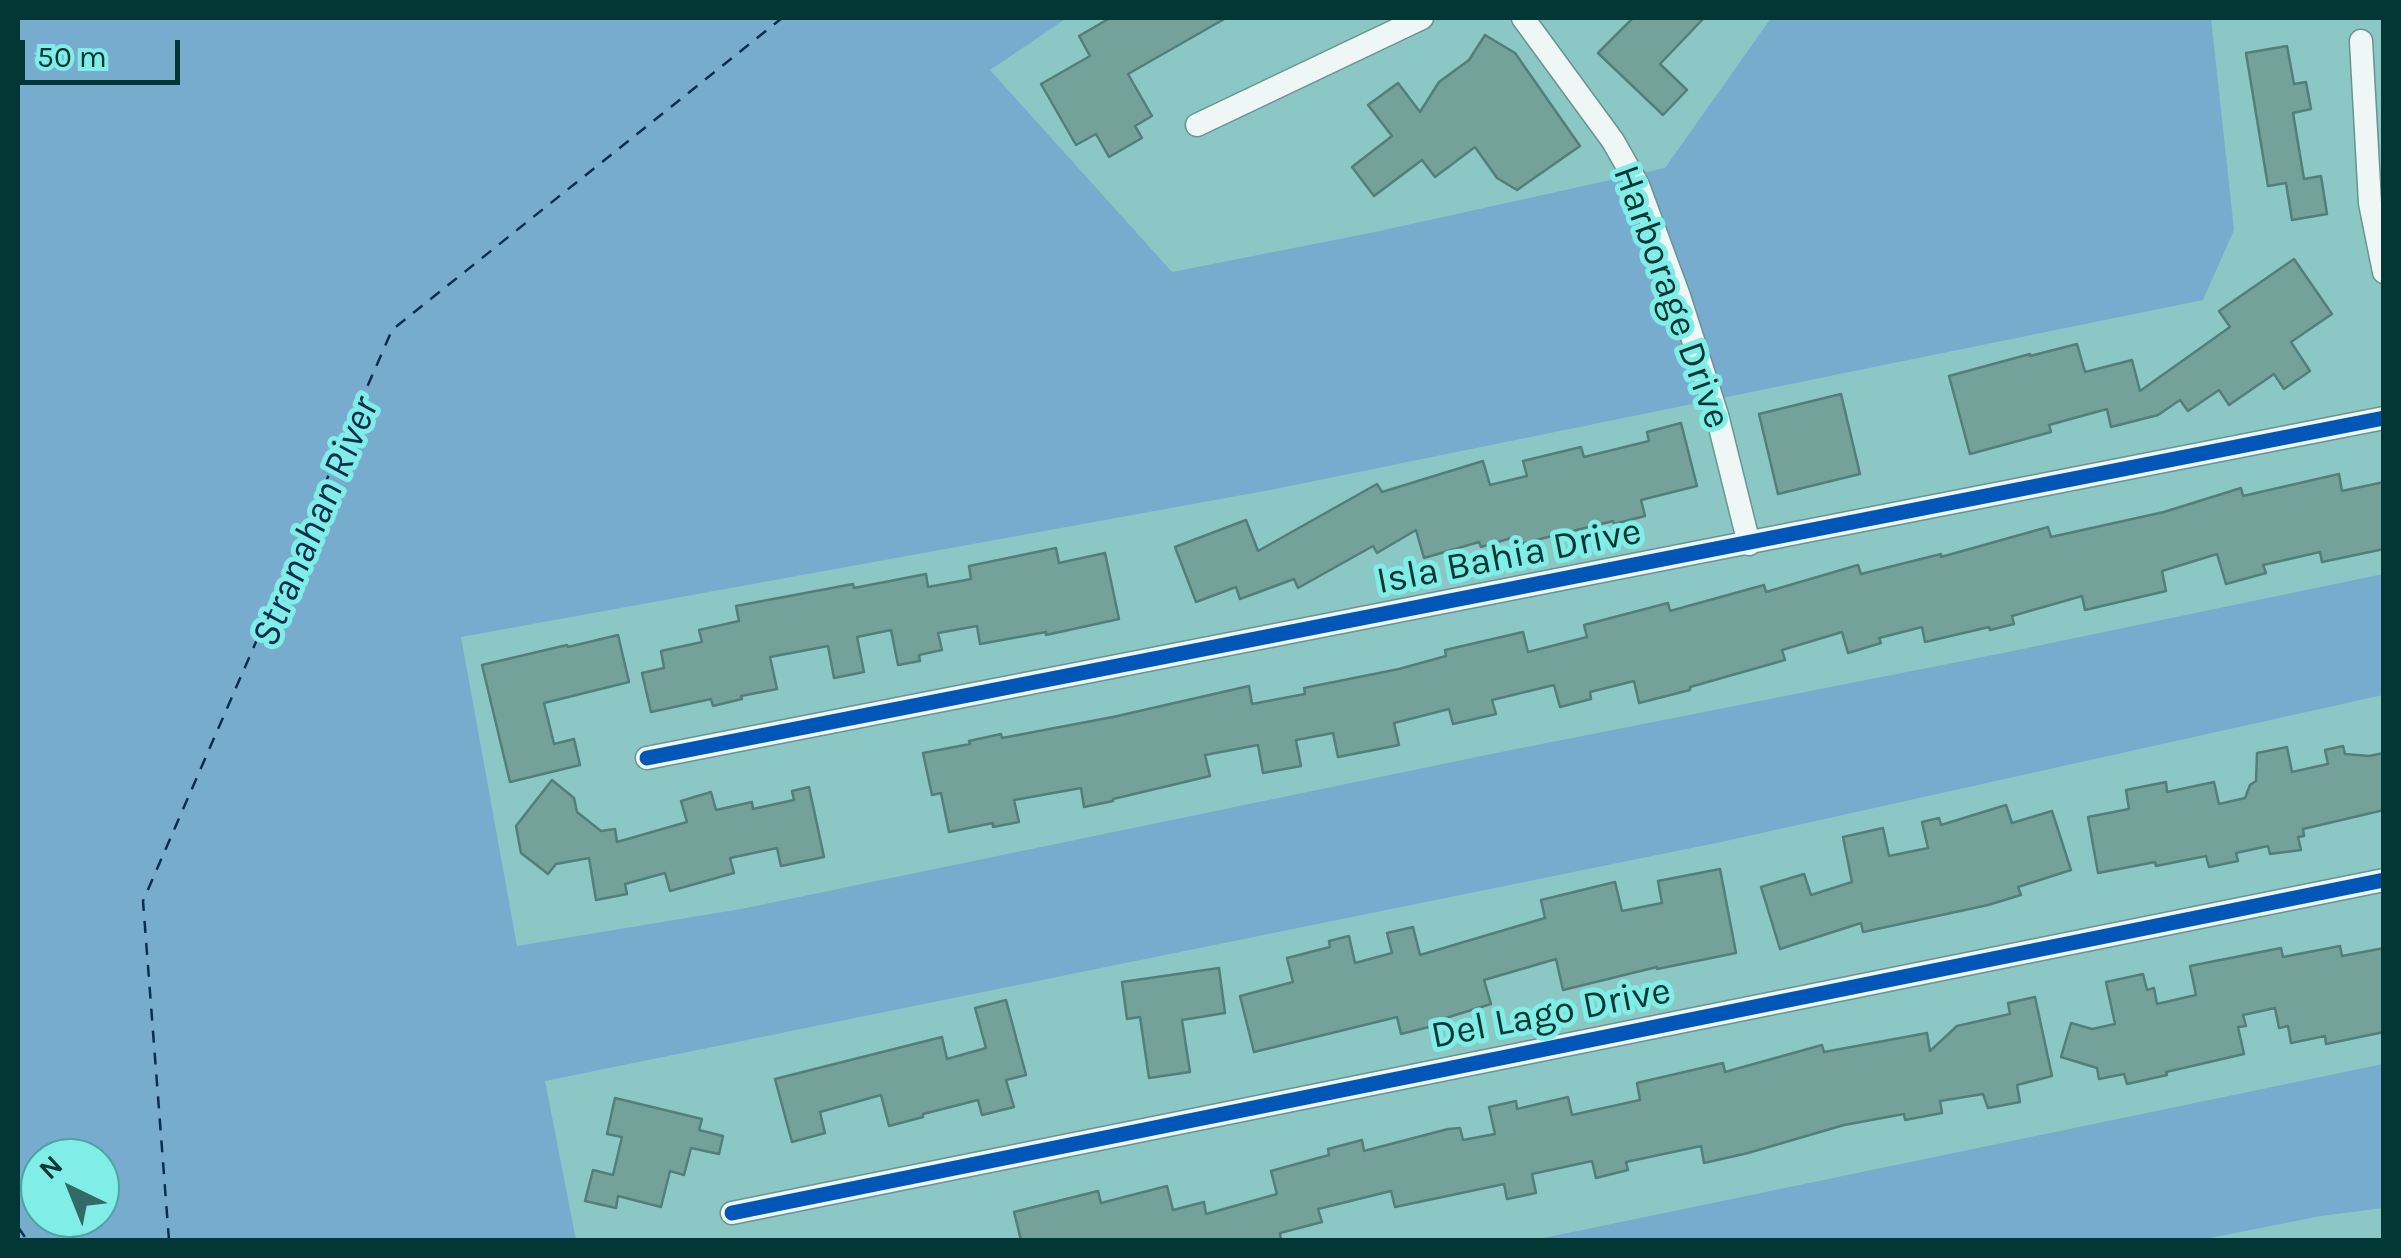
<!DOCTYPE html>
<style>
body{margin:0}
#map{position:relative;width:2401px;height:1258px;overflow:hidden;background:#8bc7c4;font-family:Karla,sans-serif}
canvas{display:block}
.frame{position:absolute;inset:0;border:20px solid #033735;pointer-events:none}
.north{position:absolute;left:20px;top:1138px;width:100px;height:100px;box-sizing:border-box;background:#80ede7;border:2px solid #4ea4a0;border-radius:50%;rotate:317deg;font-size:28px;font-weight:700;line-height:40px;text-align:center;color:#033735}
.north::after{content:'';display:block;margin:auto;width:35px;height:45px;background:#336967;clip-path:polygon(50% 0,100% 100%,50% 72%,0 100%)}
.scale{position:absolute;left:20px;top:40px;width:160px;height:45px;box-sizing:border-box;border:5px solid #033735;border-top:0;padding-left:12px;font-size:30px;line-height:35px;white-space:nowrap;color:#033735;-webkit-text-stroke:8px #80ede7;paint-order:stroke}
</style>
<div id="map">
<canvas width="2401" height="1258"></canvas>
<div class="frame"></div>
<div class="north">N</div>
<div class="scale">50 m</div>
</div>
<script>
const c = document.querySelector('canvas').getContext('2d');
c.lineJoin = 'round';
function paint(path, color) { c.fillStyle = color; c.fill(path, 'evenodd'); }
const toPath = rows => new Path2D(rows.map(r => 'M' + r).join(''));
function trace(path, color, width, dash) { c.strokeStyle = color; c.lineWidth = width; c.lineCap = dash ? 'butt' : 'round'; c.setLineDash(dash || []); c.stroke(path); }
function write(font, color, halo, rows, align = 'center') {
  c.font = font + ' Karla,sans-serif'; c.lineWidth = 10; c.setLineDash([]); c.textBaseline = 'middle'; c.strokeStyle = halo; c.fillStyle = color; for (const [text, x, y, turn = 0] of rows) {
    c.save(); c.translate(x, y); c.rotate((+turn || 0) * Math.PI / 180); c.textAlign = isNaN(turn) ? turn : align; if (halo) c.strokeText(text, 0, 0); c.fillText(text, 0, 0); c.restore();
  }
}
paint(toPath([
 [18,18,1067,18,990,70,1172,272,1375,232,1665,168,1771,18,2211,18,2234,230,2203,300,1270,490,461,637,517,946,741,909,1496,753,2003,653,2383,574,2383,695,1721,842,545,1081,576,1240,18,1240],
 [40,1158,100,1158,100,1218,40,1218],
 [2383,1064,2383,1208,2321,1216,2200,1240,1534,1240]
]), '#78accf');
trace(toPath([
 [18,1227,27,1240],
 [169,1240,143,901,392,330,782,18]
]), '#0a2e50', 2.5, [12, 10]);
const building = toPath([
 [1110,18,1226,18,1128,74,1152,116,1135,126,1142,138,1109,157,1096,134,1076,145,1041,84,1090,56,1079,36,1110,18],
 [1633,18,1704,18,1660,64,1687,90,1663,115,1598,53,1633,18],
 [1485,35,1515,53,1580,146,1517,190,1497,178,1475,147,1435,177,1422,160,1374,196,1352,167,1392,136,1368,105,1398,83,1420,112,1439,82,1469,60,1485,35],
 [2287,46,2294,84,2306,82,2311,109,2293,113,2304,179,2321,176,2327,214,2292,220,2286,183,2268,186,2246,53,2287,46],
 [2294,259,2332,314,2291,342,2310,371,2284,389,2274,374,2229,405,2219,390,2188,411,2180,400,2158,415,2111,427,2107,409,2049,425,2051,432,1970,454,1949,376,2030,354,2030,356,2077,344,2085,372,2132,360,2140,391,2230,327,2219,311,2294,259],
 [1841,394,1860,474,1778,494,1759,414,1841,394],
 [1681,423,1697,486,1641,500,1645,516,1614,524,1613,521,1520,544,1518,536,1481,547,1479,542,1424,558,1416,530,1377,553,1373,546,1298,588,1294,579,1240,599,1236,587,1196,602,1175,547,1246,520,1258,551,1377,484,1382,492,1483,461,1490,485,1527,476,1523,461,1581,447,1584,457,1649,441,1647,432,1681,423],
 [2339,474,2342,491,2384,482,2384,549,2322,562,2320,552,2263,565,2266,573,2226,584,2217,554,2162,571,2166,591,2085,610,2082,596,2012,616,2014,624,1990,630,1989,627,1925,642,1922,627,1879,638,1881,643,1848,653,1842,632,1782,650,1785,660,1690,687,1690,690,1639,703,1634,681,1590,692,1591,699,1560,707,1554,685,1492,700,1496,714,1453,724,1449,709,1394,723,1399,745,1338,757,1333,733,1296,740,1301,766,1263,773,1258,745,1205,755,1210,776,1113,799,1113,801,1084,807,1081,788,1014,800,1019,822,993,827,993,823,949,832,941,793,932,795,923,753,970,744,969,741,1001,734,1002,738,1113,717,1249,686,1252,704,1305,694,1304,688,1399,669,1446,656,1445,650,1523,632,1528,652,1587,637,1584,625,1668,603,1670,611,1764,585,1766,592,1858,565,1861,574,1941,554,1941,557,2048,527,2051,537,2164,512,2241,488,2243,496,2339,474],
 [1056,548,1059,563,1105,553,1119,619,1046,635,1046,632,980,644,977,626,938,633,942,650,919,655,920,661,898,665,891,630,857,637,864,672,834,678,828,646,770,657,777,689,741,696,742,699,713,706,711,699,651,712,642,673,664,668,661,651,702,642,699,630,739,621,736,606,853,584,854,588,926,574,928,587,971,579,969,566,1056,548],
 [618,635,629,682,544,703,554,744,574,739,580,765,510,782,482,665,567,645,568,647,618,635],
 [2343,746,2345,754,2369,756,2384,753,2384,810,2303,829,2304,836,2298,837,2301,850,2270,854,2268,846,2236,853,2238,861,2209,867,2206,856,2156,866,2155,862,2098,873,2088,817,2129,809,2126,790,2166,782,2167,792,2214,782,2219,804,2245,798,2250,785,2256,781,2257,753,2287,747,2292,772,2328,764,2325,750,2343,746],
 [552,780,574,798,577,812,601,831,615,829,617,842,687,822,681,801,711,792,716,810,752,802,753,809,794,800,792,791,809,787,824,857,781,866,777,848,730,858,734,873,670,891,665,873,625,884,627,894,596,900,589,858,556,864,548,874,521,853,516,826,552,780],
 [2006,805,2012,823,2052,811,2071,870,2018,887,2021,895,1988,905,1863,932,1861,923,1780,949,1761,887,1804,874,1811,895,1852,882,1843,837,1883,828,1889,856,1928,848,1922,822,1939,818,1941,825,2006,805],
 [1720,869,1736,953,1657,969,1657,967,1563,990,1556,959,1484,980,1491,1004,1436,1021,1437,1025,1401,1034,1397,1017,1254,1052,1240,996,1293,982,1287,958,1330,947,1329,941,1349,936,1355,963,1392,953,1387,933,1413,927,1420,955,1545,918,1541,900,1615,882,1622,911,1662,903,1658,881,1720,869],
 [2340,946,2342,956,2384,948,2384,1032,2326,1044,2325,1036,2291,1043,2288,1026,2279,1028,2275,1008,2243,1015,2246,1026,2238,1027,2244,1054,2166,1072,2167,1075,2127,1084,2124,1074,2099,1079,2097,1068,2061,1057,2071,1023,2092,1029,2115,1024,2106,982,2143,974,2147,990,2154,988,2157,1004,2196,995,2190,966,2281,948,2283,957,2340,946],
 [1219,968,1225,1013,1182,1020,1190,1072,1149,1078,1140,1017,1127,1019,1122,982,1219,968],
 [2035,997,2052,1076,2017,1085,2020,1102,1988,1108,1983,1094,1940,1101,1942,1113,1905,1120,1904,1114,1844,1125,1748,1153,1704,1163,1701,1146,1626,1162,1628,1170,1596,1178,1592,1161,1532,1174,1536,1193,1507,1199,1504,1184,1395,1207,1391,1191,1318,1209,1322,1222,1280,1233,1281,1240,1021,1240,1014,1212,1098,1191,1101,1203,1167,1186,1173,1210,1204,1202,1206,1214,1277,1194,1271,1171,1329,1155,1328,1149,1362,1140,1364,1151,1448,1129,1460,1128,1463,1140,1495,1134,1489,1107,1516,1101,1517,1109,1568,1097,1572,1115,1640,1100,1637,1083,1723,1063,1725,1072,1822,1045,1824,1052,1927,1033,1930,1051,1957,1026,2010,1014,2008,1003,2035,997],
 [1006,1000,1026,1075,1006,1080,1014,1107,982,1115,978,1100,923,1114,923,1117,889,1126,881,1095,820,1112,825,1133,792,1142,775,1079,942,1037,947,1059,986,1048,975,1008,1006,1000],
 [615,1098,702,1119,699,1130,723,1136,719,1154,691,1148,684,1175,670,1171,661,1207,618,1196,616,1208,585,1201,593,1170,613,1175,622,1137,607,1134,615,1098]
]);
paint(building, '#74a29b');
trace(building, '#537e79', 2.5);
const street = toPath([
 [1523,18,1613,141,1638,185,1679,296,1717,415,1749,544],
 [2361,41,2370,203,2384,272],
 [1197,125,1422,18],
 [647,758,2384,418],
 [732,1213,2384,880]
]);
trace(street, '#689492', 25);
trace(street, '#eef7f6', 22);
trace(toPath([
 [647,758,2384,418],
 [732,1213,2384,880]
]), '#0057b8', 15);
write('38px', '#033735', '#80ede7', [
 ["Harborage Drive",1671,297,70],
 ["Isla Bahia Drive",1509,557,-11],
 ["Del Lago Drive",1551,1014,-11]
]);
write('italic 40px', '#0a2e50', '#80ede7', [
 ["Stranahan River",316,522,-67]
]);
</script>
